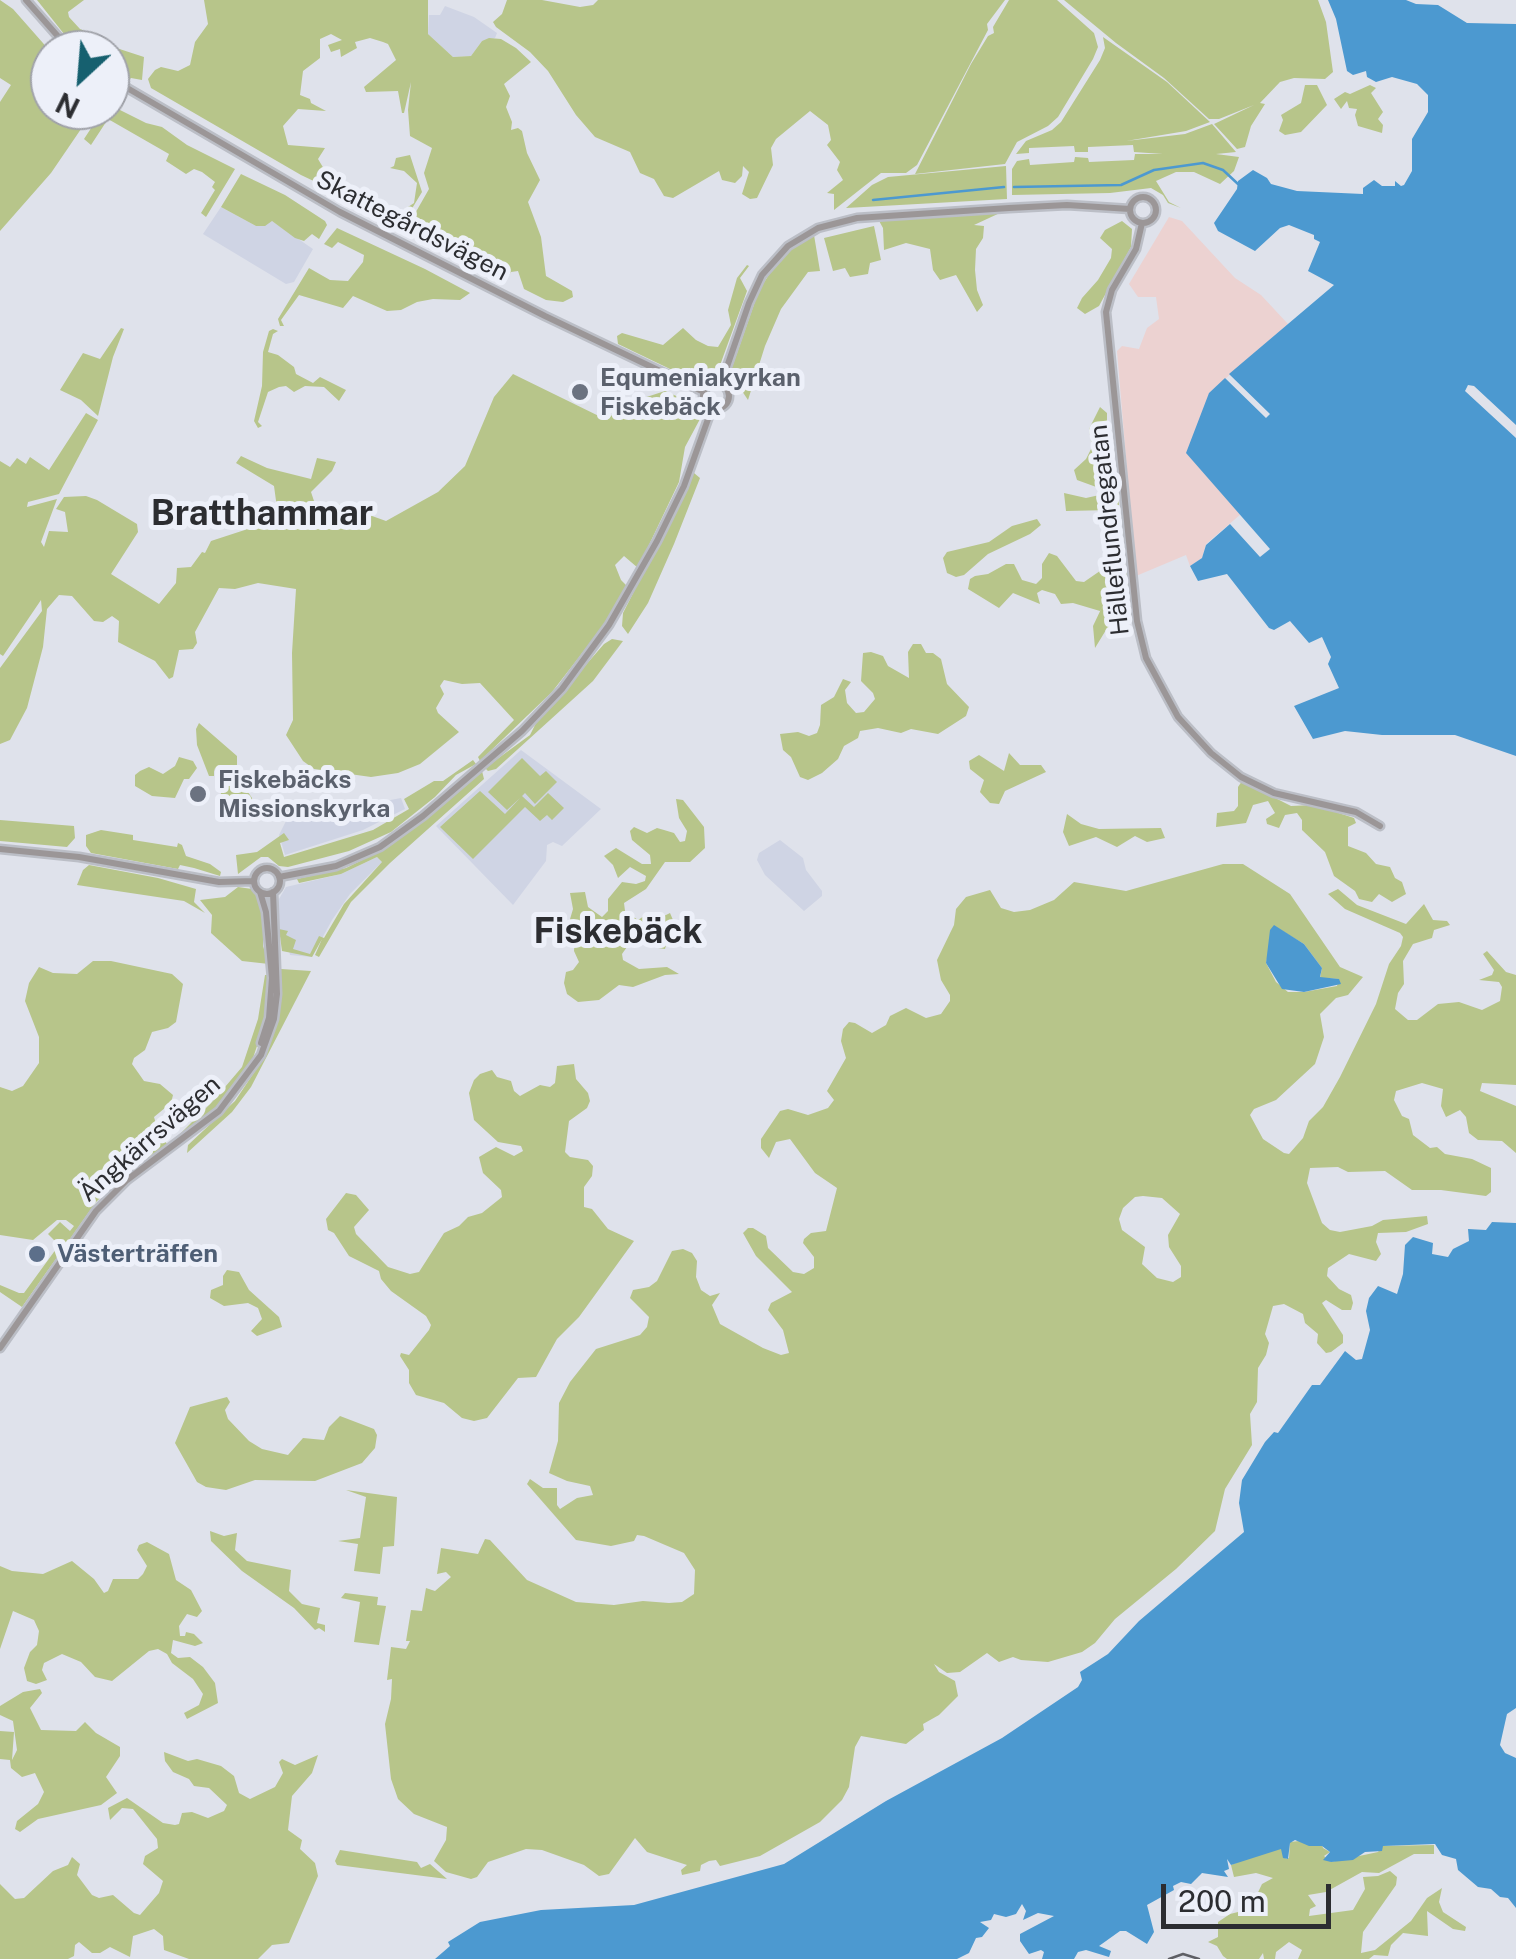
<!DOCTYPE html>
<meta charset="utf-8">
<style>
body{margin:0}
#map{position:relative;width:1516px;height:1959px;overflow:hidden;background:#dfe2eb;font-family:"Public Sans",sans-serif}
canvas{display:block}
.north{position:absolute;left:30px;top:30px;width:100px;height:100px;box-sizing:border-box;background:#edf0f9;border:2px solid #a0a2a9;border-radius:50%;rotate:206deg;font-size:28px;font-weight:700;line-height:40px;text-align:center;color:#2c2d31}
.north::after{content:'';display:block;margin:auto;width:35px;height:45px;background:#16606f;clip-path:polygon(50% 0,100% 100%,50% 72%,0 100%)}
.scale{position:absolute;left:1161px;top:1884px;width:170px;height:45px;box-sizing:border-box;border:5px solid #2c2d31;border-top:0;padding-left:12px;font-size:30px;line-height:35px;white-space:nowrap;color:#2c2d31;-webkit-text-stroke:8px #edf0f9;paint-order:stroke}
</style>
<div id="map">
<canvas width="1516" height="1959"></canvas>
<div class="north">N</div>
<div class="scale">200 m</div>
</div>
<script>
const c = document.querySelector('canvas').getContext('2d');
c.lineJoin = 'round';
function paint(path, color) { c.fillStyle = color; c.fill(path, 'evenodd'); }
const toPath = rows => new Path2D(rows.map(r => 'M' + r).join(''));
function trace(path, color, width, dash) { c.strokeStyle = color; c.lineWidth = width; c.lineCap = dash ? 'butt' : 'round'; c.setLineDash(dash || []); c.stroke(path); }
function write(font, color, halo, rows, align = 'center') {
  c.font = font + ' "Public Sans",sans-serif'; c.lineWidth = 10; c.setLineDash([]); c.textBaseline = 'middle'; c.strokeStyle = halo; c.fillStyle = color; for (const [text, x, y, turn = 0] of rows) {
    c.save(); c.translate(x, y); c.rotate((+turn || 0) * Math.PI / 180); c.textAlign = isNaN(turn) ? turn : align; if (halo) c.strokeText(text, 0, 0); c.fillText(text, 0, 0); c.restore();
  }
}
paint(toPath([
 [1169,217,1182,221,1235,278,1261,295,1288,324,1209,393,1202,472,1204,470,1241,514,1206,544,1202,558,1190,566,1186,555,1136,576,1117,351,1122,346,1139,349,1147,328,1159,319,1156,297,1138,297,1129,284]
]), '#ecd2d1');
paint(toPath([
 [445,6,474,17,497,33,495,38,482,41,471,56,453,57,428,34,429,15,440,15],
 [221,207,256,226,272,221,313,249,294,282,286,284,203,234],
 [521,750,601,809,562,846,553,842,547,845,546,861,513,905,436,826],
 [401,798,405,809,363,830,285,855,279,835,293,807,354,807],
 [780,840,803,858,806,870,822,891,822,896,804,911,765,875,757,860,759,853],
 [377,857,382,862,350,894,332,920,312,957,290,955,286,938,279,932,276,904,286,887,341,874]
]), '#cfd4e4');
paint(toPath([
 [0,0,13,9,50,51,50,110,94,110,51,173,0,231,0,102,11,85,0,78],
 [37,0,84,0,68,12,69,17,80,29,96,36,98,42,144,57,142,80,131,78,127,82,110,70,110,50,79,50,72,44],
 [204,0,428,0,428,34,453,57,471,56,482,41,489,38,501,39,516,48,531,62,504,84,510,96,506,107,512,122,511,130,518,128,522,131,527,153,540,180,528,202,541,237,546,276,572,291,573,297,563,302,546,300,524,289,518,271,511,272,508,277,500,277,411,231,409,224,429,189,424,173,432,148,410,136,408,110,411,82,404,113,402,113,398,91,366,92,364,87,396,60,388,44,383,42,370,38,355,42,357,48,341,57,340,49,331,52,328,45,342,40,331,34,320,39,320,58,303,71,300,95,310,99,311,103,326,111,298,109,283,126,288,145,325,148,318,159,327,174,332,176,339,172,342,177,339,180,347,188,343,195,301,175,151,88,148,79,155,70,161,67,178,71,190,65,195,42,208,24],
 [507,0,542,0,580,7,593,5,598,0,1005,0,987,24,988,30,917,165,906,173,881,173,834,210,834,194,827,193,843,180,837,170,840,162,827,145,831,140,828,125,810,111,776,139,771,148,773,165,757,198,750,199,742,194,749,172,743,166,742,176,735,183,722,180,719,171,673,198,664,196,654,179,640,173,630,152,595,137,576,115,548,71,530,52,496,27,493,22,502,14],
 [1009,0,1057,0,1094,33,1098,47,1093,59,1058,117,1048,126,1017,142,1005,164,915,174,971,64,988,36,994,33,993,27],
 [1064,0,1318,0,1326,22,1333,72,1325,79,1294,78,1280,82,1260,103,1265,104,1251,126,1245,147,1237,149,1214,124,1254,105,1219,119,1209,119,1164,78,1116,43],
 [1103,37,1167,82,1210,122,1186,131,1126,141,1185,134,1212,124,1236,152,1216,154,1239,157,1234,171,1220,184,1194,172,1176,172,1156,181,1169,202,1181,208,1168,203,1163,195,1151,188,1110,193,1012,195,1012,169,1017,161,1029,159,1030,165,1074,162,1075,157,1088,158,1089,162,1134,160,1135,154,1163,154,1134,152,1133,145,1088,147,1088,152,1075,152,1074,146,1029,148,1029,153,1016,154,1026,141,1052,130,1061,122,1100,60,1105,48],
 [1305,85,1317,85,1327,105,1301,132,1285,135,1279,131,1283,120,1281,115,1301,103],
 [1370,85,1376,88,1371,93,1383,112,1378,119,1383,125,1382,133,1358,126,1355,115,1357,109,1349,108,1347,101,1341,109,1334,99,1345,92,1350,94],
 [110,105,146,123,162,127,187,145,235,169,206,217,201,213,215,190,212,187,215,182,202,172,194,169,186,174,166,161,169,154,108,119,91,145,84,139,103,110,110,110],
 [410,155,422,192,402,225,397,225,350,199,354,190,367,194,366,202,384,209,402,211,414,203,417,183,404,171,390,168,394,166,396,158],
 [1006,166,1007,199,846,208,872,185,888,177],
 [241,174,285,195,325,221,327,225,319,239,312,234,304,241,295,238,272,221,265,226,256,226,221,207],
 [1002,212,974,225,984,226,983,238,976,249,975,270,977,290,983,305,977,312,956,275,940,280,933,270,930,249,906,243,884,250,883,228,878,219],
 [1122,221,1132,229,1131,247,1099,306,1085,314,1077,308,1082,298,1098,280,1111,258,1112,249,1100,238,1105,230],
 [874,226,881,260,870,263,868,274,850,277,845,268,833,271,824,238],
 [337,228,425,269,470,293,460,300,433,299,417,302,401,310,387,311,353,296,343,308,299,295,281,320,284,326,280,326,278,319,309,268,330,280,348,281,363,262,364,255,338,242,332,248,324,244],
 [814,235,820,271,808,272,781,309,765,346,748,400,730,373,759,290,781,256,798,242],
 [747,265,749,266,740,278,747,291,719,368,703,376,699,374,695,381,618,344,617,336,622,333,663,345,683,328,696,340,708,346,718,347,731,325,728,310,737,278],
 [121,328,124,329,113,357,98,416,81,400,60,390,83,353,100,359],
 [273,329,278,331,273,334,268,352,278,355,294,367,296,374,313,383,320,377,346,390,339,401,324,387,305,386,294,392,286,386,279,387,268,392,258,422,262,426,258,428,254,421,262,386,263,352,269,331],
 [513,374,607,420,622,405,665,391,692,403,695,412,671,399,665,411,670,418,681,410,700,419,685,447,679,482,638,568,624,556,615,565,621,580,627,586,604,625,552,692,480,761,478,757,514,720,480,683,462,684,444,680,440,686,444,694,436,708,438,713,459,732,420,764,398,773,371,777,314,769,303,761,286,735,293,720,292,653,296,589,258,583,235,589,219,588,195,632,197,643,193,649,179,650,173,677,169,679,155,661,118,642,119,621,112,616,103,622,94,621,72,596,59,595,47,609,43,647,27,708,10,740,0,744,0,668,42,611,41,600,3,656,0,654,0,461,10,467,17,458,26,464,30,457,49,470,86,413,98,420,59,494,28,502,27,507,57,499,41,542,44,547,49,531,68,532,65,512,56,509,64,497,86,496,97,500,137,524,138,532,111,574,159,604,176,583,177,568,191,567,202,552,205,553,211,541,257,526,277,508,274,486,236,463,241,456,267,468,311,479,317,458,336,462,332,471,311,492,315,504,333,502,386,521,438,492,465,466,494,397],
 [1100,407,1107,413,1107,435,1108,444,1112,444,1119,505,1111,510,1066,511,1064,493,1086,498,1104,494,1099,488,1077,480,1074,470,1086,459,1092,447,1089,429],
 [694,473,700,478,674,544,648,603,628,634,622,626,623,613],
 [1037,519,1041,525,1030,534,988,554,964,575,956,577,947,573,943,558,947,552,989,542,1012,526],
 [1123,548,1129,595,1107,595,1120,597,1122,623,1106,630,1095,648,1093,626,1103,605,1100,611,1073,603,1061,604,1055,594,1042,590,1037,593,1040,604,1013,593,999,608,968,589,970,579,975,576,988,574,1006,564,1014,564,1022,580,1036,584,1042,578,1042,564,1049,553,1057,556,1076,581,1084,582,1110,564],
 [612,639,623,641,593,681,496,769,488,771,485,768,530,735,537,721,604,644],
 [913,644,921,644,926,653,933,653,941,659,947,684,969,707,966,716,938,734,911,729,901,733,878,728,860,731,858,738,844,746,838,759,822,773,808,780,800,777,791,757,783,750,780,734,798,732,809,736,817,733,820,725,821,705,834,697,843,679,851,682,845,690,847,703,856,713,864,712,875,699,873,693,861,681,863,653,871,652,883,656,888,666,909,678,908,652],
 [199,723,237,756,237,776,252,798,246,811,227,816,214,768,214,776,209,776,197,745,196,729],
 [1009,753,1020,765,1041,765,1046,772,1005,791,999,804,990,803,980,792,984,780,970,769,969,761,979,755,1004,771],
 [179,757,193,761,197,768,189,779,184,779,175,798,152,796,135,786,135,775,140,771,149,767,163,774,175,766],
 [522,758,540,776,546,771,557,782,535,804,525,793,522,796,534,807,548,793,564,808,552,820,547,815,540,821,525,807,473,859,440,827,480,791,505,814,520,798,507,810,488,792],
 [473,760,476,764,456,775,435,797,391,832,349,851,288,867,279,866,268,857,261,857,238,874,236,855,257,852,284,833,289,840,280,843,284,857,373,830,409,809,404,799,434,781,443,781],
 [482,771,484,779,390,863,351,902,319,957,315,955,322,939,312,957,282,951,279,929,288,931,286,935,296,940,293,949,310,954,319,936,324,938,344,904,382,862,377,857,341,874,299,883,297,879,346,868,390,846],
 [1242,781,1291,806,1314,805,1354,818,1356,823,1348,827,1348,846,1366,853,1376,864,1390,867,1395,878,1402,882,1406,894,1392,902,1379,894,1372,902,1359,899,1355,891,1334,876,1325,852,1302,830,1302,820,1297,813,1285,815,1279,828,1267,824,1266,819,1275,813,1268,801,1253,805,1246,823,1216,827,1217,813,1234,811,1238,806,1238,787],
 [676,799,683,800,704,827,705,848,690,862,665,862,646,889,624,903,625,911,638,920,647,914,662,917,670,913,673,920,665,949,658,948,654,941,644,937,635,945,627,947,622,954,623,960,639,969,667,967,679,974,665,975,633,987,619,985,599,1000,578,1002,567,994,564,983,566,972,573,970,579,962,574,951,575,938,568,926,573,909,570,893,585,892,588,907,602,917,608,911,608,899,622,882,636,884,645,881,646,876,630,867,618,878,613,865,604,856,616,848,642,864,651,864,650,855,632,840,630,831,634,827,647,833,657,828,664,830,674,833,680,842,685,841,687,831,679,818],
 [1067,814,1081,824,1099,829,1161,828,1165,838,1147,842,1135,836,1117,847,1096,837,1069,846,1063,832],
 [0,820,74,826,75,838,67,847,0,841],
 [101,830,133,835,133,840,177,847,178,843,182,845,186,856,210,864,221,872,220,876,194,868,180,865,178,869,91,853,86,846,86,835],
 [1223,864,1243,864,1290,894,1340,967,1363,977,1348,995,1336,998,1320,1014,1324,1037,1315,1064,1276,1100,1254,1109,1250,1115,1263,1139,1284,1153,1289,1154,1303,1138,1309,1121,1323,1107,1340,1077,1376,1004,1389,964,1401,946,1403,937,1400,933,1345,909,1328,894,1338,889,1357,905,1406,924,1424,904,1433,920,1447,921,1450,925,1434,930,1432,938,1413,944,1403,961,1404,984,1398,993,1395,1009,1408,1020,1417,1020,1438,1004,1459,1002,1482,1010,1500,1001,1502,987,1499,982,1479,980,1492,975,1494,970,1483,954,1487,951,1506,972,1516,975,1516,1085,1482,1083,1480,1091,1516,1106,1516,1153,1502,1141,1478,1140,1469,1133,1466,1117,1460,1110,1446,1117,1441,1106,1443,1089,1422,1083,1396,1091,1394,1100,1402,1116,1409,1119,1413,1135,1430,1148,1437,1147,1445,1154,1472,1159,1491,1168,1491,1192,1486,1196,1441,1190,1412,1190,1385,1171,1348,1172,1338,1167,1310,1168,1307,1183,1322,1223,1330,1230,1340,1232,1372,1226,1383,1220,1427,1216,1428,1224,1406,1232,1378,1233,1376,1242,1381,1254,1376,1261,1349,1254,1328,1268,1327,1276,1339,1289,1351,1295,1353,1303,1351,1310,1342,1310,1326,1300,1322,1303,1343,1335,1343,1343,1331,1352,1326,1353,1317,1343,1318,1334,1305,1323,1303,1314,1284,1304,1273,1306,1265,1334,1269,1343,1266,1355,1258,1368,1257,1402,1250,1414,1252,1445,1225,1489,1215,1531,1176,1569,1115,1619,1095,1643,1082,1652,1048,1662,1021,1660,1013,1657,999,1662,987,1653,960,1672,947,1673,934,1664,939,1672,955,1681,958,1696,939,1715,923,1724,924,1730,906,1744,861,1736,855,1747,849,1787,842,1800,820,1822,760,1856,720,1866,716,1860,709,1861,701,1865,700,1871,682,1875,681,1870,687,1865,647,1852,635,1838,609,1874,599,1876,584,1865,542,1850,526,1849,488,1862,477,1877,471,1879,446,1872,434,1861,446,1840,447,1827,414,1814,398,1799,391,1779,385,1724,391,1699,392,1679,387,1680,391,1647,406,1649,410,1641,406,1641,411,1610,422,1611,426,1588,435,1591,451,1577,446,1572,437,1574,441,1548,478,1554,485,1539,490,1540,527,1580,576,1602,614,1605,643,1601,669,1603,682,1602,694,1594,695,1570,684,1553,644,1536,637,1535,634,1541,611,1546,576,1540,527,1484,530,1479,543,1488,557,1488,557,1505,560,1509,577,1498,593,1495,590,1486,567,1481,549,1473,558,1441,559,1403,570,1382,596,1349,640,1335,647,1327,649,1317,630,1298,633,1290,649,1287,657,1281,672,1251,683,1249,692,1253,697,1261,696,1277,701,1290,710,1296,720,1293,712,1305,720,1324,763,1348,781,1355,789,1353,783,1330,768,1310,771,1303,792,1292,756,1256,743,1233,748,1228,753,1228,766,1236,768,1248,793,1272,804,1274,814,1268,814,1257,803,1243,804,1239,811,1233,826,1231,837,1188,815,1173,790,1139,776,1142,769,1158,761,1148,761,1139,780,1111,788,1109,808,1115,828,1108,834,1100,827,1091,846,1058,841,1041,843,1029,849,1022,855,1023,872,1033,886,1025,890,1016,906,1008,926,1018,941,1014,950,1001,950,995,941,980,937,960,954,925,956,909,966,897,990,890,1001,908,1014,912,1030,910,1054,900,1074,882,1126,891],
 [1274,926,1304,944,1322,968,1320,978,1339,979,1337,986,1304,992,1288,992,1276,982,1266,963],
 [1143,1196,1162,1198,1180,1214,1168,1235,1169,1247,1181,1266,1181,1277,1173,1282,1157,1278,1142,1264,1145,1247,1122,1230,1119,1219,1123,1208,1135,1197],
 [89,865,158,878,196,889,194,902,205,913,184,901,77,885,83,870],
 [238,887,252,889,263,907,263,946,269,964,242,961,211,933,212,915,200,900,225,897],
 [93,961,111,961,172,974,183,984,176,1022,168,1028,152,1032,145,1050,134,1058,132,1064,144,1081,160,1084,173,1095,171,1103,154,1117,158,1131,167,1144,122,1177,96,1202,22,1307,0,1292,0,1285,19,1293,24,1293,59,1245,48,1234,60,1222,70,1231,74,1226,66,1220,57,1220,33,1240,0,1235,0,1087,12,1091,23,1086,39,1063,39,1037,25,1001,29,983,39,967,53,973,77,974],
 [281,969,311,971,251,1087,232,1112,187,1153,188,1145,235,1101,261,1062,276,1017],
 [265,975,270,975,267,1016,251,1064,224,1102,173,1141,217,1097,215,1089,225,1087,242,1067,258,1019],
 [574,1064,576,1079,588,1093,590,1101,587,1108,569,1121,565,1152,570,1157,588,1160,593,1166,592,1176,584,1187,584,1207,592,1209,608,1229,634,1241,579,1317,557,1339,536,1377,518,1378,487,1418,474,1421,462,1418,444,1403,416,1395,409,1383,409,1370,400,1356,401,1353,409,1355,429,1330,431,1325,426,1316,391,1291,381,1279,379,1271,349,1256,334,1233,328,1230,326,1219,346,1193,356,1195,369,1210,354,1227,356,1234,388,1267,410,1274,419,1272,444,1233,459,1226,468,1217,482,1213,502,1197,501,1190,483,1173,479,1157,496,1147,514,1156,523,1151,521,1146,498,1142,474,1120,469,1093,474,1080,480,1074,492,1070,497,1077,511,1081,514,1091,520,1096,540,1085,550,1087,555,1083,557,1066],
 [227,1270,239,1272,249,1290,279,1317,282,1327,257,1336,251,1331,262,1319,258,1308,248,1303,224,1306,210,1298,211,1290,223,1285,223,1276],
 [227,1397,230,1402,225,1410,228,1419,249,1441,262,1449,288,1455,303,1438,324,1440,329,1427,340,1416,374,1429,377,1435,375,1448,362,1463,315,1481,255,1480,226,1490,206,1487,197,1482,175,1443,190,1407],
 [346,1490,397,1497,394,1546,383,1547,380,1574,354,1571,358,1544,338,1541,360,1538,366,1497],
 [210,1531,224,1536,237,1533,235,1550,247,1561,291,1570,289,1591,302,1604,320,1608,317,1623,325,1625,325,1632,319,1628,315,1630,294,1608,242,1571,211,1541],
 [147,1542,169,1554,176,1580,191,1590,202,1611,197,1617,187,1614,179,1626,180,1636,185,1636,186,1632,194,1634,203,1643,195,1646,173,1640,171,1653,178,1658,190,1657,203,1667,215,1683,218,1703,187,1719,184,1713,199,1705,203,1694,193,1679,172,1663,167,1654,158,1649,149,1651,112,1681,95,1677,81,1662,62,1654,44,1663,42,1670,47,1680,36,1684,27,1681,24,1668,30,1652,37,1645,39,1631,34,1620,13,1611,0,1649,0,1566,12,1571,43,1574,72,1561,94,1579,104,1593,108,1591,113,1579,138,1579,143,1574,147,1566,137,1550,139,1545],
 [345,1593,378,1597,377,1605,386,1606,379,1645,354,1642,360,1602,341,1598],
 [40,1689,42,1693,30,1708,41,1730,76,1731,85,1722,96,1733,120,1747,120,1756,106,1777,117,1793,101,1805,38,1819,20,1832,15,1829,17,1821,38,1804,44,1792,35,1773,22,1777,11,1768,10,1760,0,1759,0,1731,14,1732,12,1760,17,1750,13,1721,0,1715,0,1706,23,1692],
 [164,1752,188,1761,197,1759,221,1766,234,1776,239,1793,250,1799,275,1787,283,1773,279,1762,282,1759,295,1765,318,1755,312,1773,292,1796,288,1830,302,1840,300,1849,315,1863,318,1876,289,1943,272,1945,258,1959,189,1959,164,1950,163,1936,154,1929,133,1936,130,1957,110,1947,100,1953,92,1953,79,1942,75,1945,74,1956,68,1959,0,1959,0,1884,15,1899,24,1898,53,1871,68,1865,72,1857,80,1864,77,1875,92,1895,99,1898,113,1895,134,1913,140,1915,159,1893,163,1881,143,1864,145,1856,158,1848,157,1839,133,1809,122,1808,110,1820,108,1808,127,1798,163,1823,175,1825,179,1824,182,1813,192,1812,208,1818,224,1811,227,1805,209,1788,194,1786,189,1779,173,1772,165,1761],
 [1314,1819,1323,1848,1330,1852,1324,1856,1331,1862,1378,1852,1382,1846,1434,1845,1434,1854,1414,1854,1379,1873,1362,1872,1326,1892,1308,1895,1316,1906,1310,1909,1309,1916,1353,1910,1365,1889,1363,1877,1378,1876,1390,1871,1397,1877,1396,1885,1363,1932,1361,1953,1375,1950,1411,1921,1427,1898,1442,1888,1439,1902,1443,1912,1466,1927,1465,1931,1453,1929,1427,1911,1428,1936,1403,1933,1391,1945,1388,1956,1374,1955,1369,1959,1298,1959,1302,1950,1289,1942,1276,1952,1275,1959,1264,1959,1263,1953,1259,1959,1227,1959,1223,1956,1217,1946,1208,1942,1218,1937,1218,1922,1230,1914,1250,1909,1262,1884,1273,1878,1256,1873,1234,1877,1231,1865,1248,1858,1242,1832,1276,1849,1282,1849,1286,1859,1289,1858,1290,1842,1299,1841],
 [340,1850,417,1862,421,1868,430,1864,447,1879,337,1865,335,1861]
]), '#b7c58a');
paint(toPath([
 [1328,0,1406,0,1416,4,1438,5,1467,23,1516,24,1516,425,1474,386,1468,385,1465,391,1516,438,1516,756,1455,735,1382,735,1345,731,1313,739,1294,706,1339,688,1328,664,1331,657,1322,637,1309,643,1290,621,1274,630,1269,628,1227,574,1198,581,1190,566,1202,558,1206,545,1230,524,1260,557,1270,549,1186,453,1209,393,1225,378,1266,418,1270,414,1229,374,1334,285,1308,271,1320,242,1314,239,1314,235,1289,225,1280,228,1255,251,1218,231,1214,223,1237,189,1238,181,1253,170,1267,178,1271,184,1297,191,1363,194,1363,188,1374,180,1382,186,1395,186,1395,181,1401,186,1404,185,1412,171,1412,139,1428,112,1428,95,1417,84,1392,77,1376,82,1367,77,1366,71,1353,75,1347,71,1336,19],
 [1274,925,1304,944,1322,968,1320,977,1339,979,1341,984,1304,992,1282,989,1266,963,1270,930],
 [1492,1222,1516,1223,1516,1708,1507,1714,1500,1745,1505,1753,1516,1758,1516,1908,1508,1898,1500,1897,1491,1889,1478,1887,1458,1870,1456,1859,1442,1855,1435,1844,1383,1846,1382,1851,1365,1852,1353,1860,1331,1862,1323,1860,1330,1852,1322,1846,1309,1846,1295,1840,1290,1843,1288,1859,1283,1858,1281,1849,1231,1865,1227,1859,1229,1869,1224,1871,1228,1877,1202,1873,1191,1884,1181,1882,1173,1886,1174,1890,1147,1905,1154,1932,1147,1944,1126,1931,1120,1931,1099,1946,1111,1951,1109,1957,1086,1950,1078,1952,1074,1959,1042,1959,1044,1952,1041,1950,1029,1954,1020,1941,1020,1934,1054,1916,1038,1913,1023,1920,1026,1911,1022,1904,1016,1914,1006,1917,994,1914,991,1920,980,1922,989,1928,982,1937,976,1938,969,1953,957,1959,435,1959,450,1946,448,1942,480,1922,541,1910,634,1905,784,1864,886,1801,1002,1738,1078,1687,1082,1680,1080,1672,1108,1654,1139,1621,1244,1532,1239,1503,1242,1480,1265,1442,1274,1432,1278,1433,1312,1385,1320,1385,1345,1351,1356,1360,1362,1359,1370,1330,1366,1311,1369,1298,1378,1286,1397,1294,1403,1274,1405,1245,1413,1237,1433,1243,1432,1254,1448,1257,1453,1249,1469,1241,1468,1229,1486,1230]
]), '#4c99d0');
trace(toPath([
 [1014,187,1121,185,1154,170,1203,163,1223,170,1238,184],
 [873,200,1004,187]
]), '#4c99d0', 2.5);
const tertiary = toPath([
 [26,0,70,50],
 [110,78,340,212,545,316,704,392],
 '1130 210a13 13 0 1 1 26 0a13 13 0 1 1-26 0Z',
 [1142,223,1136,249,1112,290,1106,312,1137,621,1146,658,1178,717,1211,753,1241,777,1274,793,1356,812,1380,826],
 '703 396a13 13 0 1 1 26 0a13 13 0 1 1-26 0Z',
 [721,384,749,303,762,275,788,246,818,228,857,218,1009,208,1067,205,1130,209],
 [0,849,79,857,219,882,254,881],
 '254 881a13 13 0 1 1 26 0a13 13 0 1 1-26 0Z',
 [279,877,336,866,380,847,423,816,522,731,562,689,609,625,657,541,684,486,712,408],
 [260,892,266,912,272,978,269,1018,261,1043],
 [0,1348,96,1211,127,1180,219,1111,261,1055,274,1019,277,994,273,892]
]);
trace(tertiary, '#bbbec6', 11);
trace(tertiary, '#9b9697', 6);
trace(toPath([
 [1169,1959,1183,1954,1199,1959]
]), '#5e5f65', 2.5);
for (const [x, y, r, color] of [
 [580,392,10,"#6b7280"],
 [198,794,10,"#6b7280"],
 [37,1254,10,"#5c6f8a"]
]) { const dot = new Path2D(); dot.arc(x, y, r, 0, 2 * Math.PI); c.fillStyle = color; c.fill(dot); trace(dot, '#edf0f9', 4); }
write('25px', '#2c2d31', '#edf0f9', [
 ["Skattegårdsvägen",412,226,27],
 ["Hälleflundregatan",1110,530,-96],
 ["Ängkärrsvägen",150,1139,-41]
]);
write('bold 25px', '#5b616d', '#edf0f9', [
 ["Equmeniakyrkan",600,378],
 ["Fiskebäck",600,407],
 ["Fiskebäcks",218,780],
 ["Missionskyrka",218,809]
], 'left');
write('bold 25px', '#4e5e75', '#edf0f9', [
 ["Västerträffen",57,1254]
], 'left');
write('bold 35px', '#2c2d31', '#edf0f9', [
 ["Bratthammar",262,514],
 ["Fiskebäck",618,932]
]);
</script>
